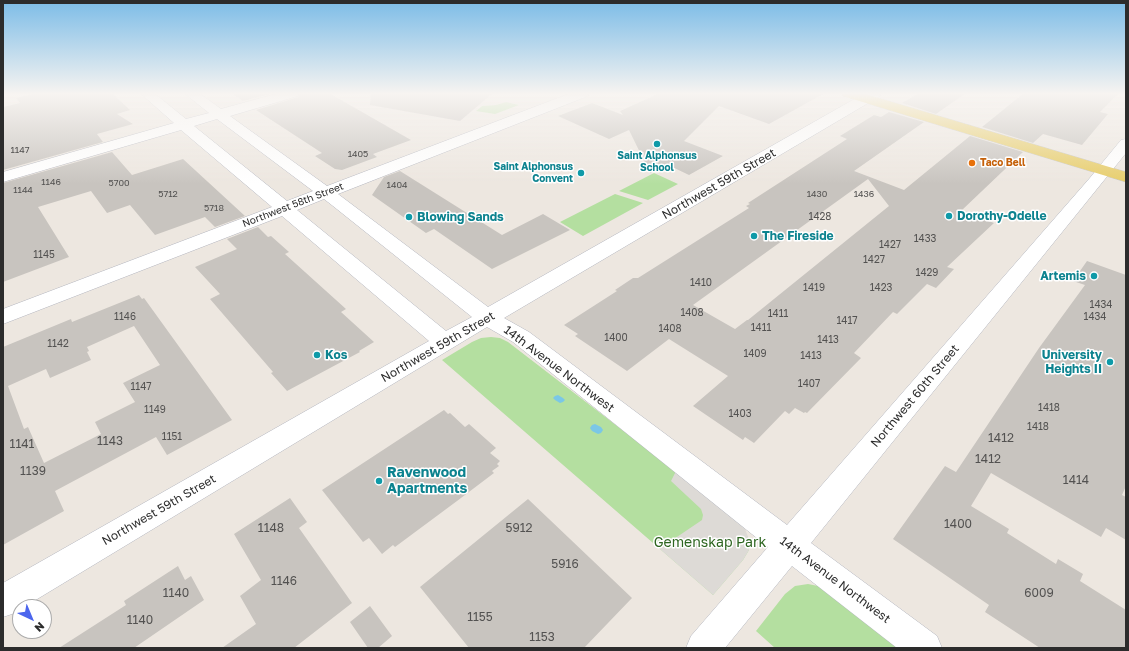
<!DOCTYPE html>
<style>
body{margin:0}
#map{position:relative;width:1129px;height:651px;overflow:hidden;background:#ede7e0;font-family:"Golos Text",sans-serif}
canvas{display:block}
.frame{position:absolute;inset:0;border:4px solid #2c2c2c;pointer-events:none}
.north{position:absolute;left:12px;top:599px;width:40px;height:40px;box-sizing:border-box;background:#fff;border:1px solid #ababab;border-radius:50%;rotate:136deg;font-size:11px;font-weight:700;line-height:16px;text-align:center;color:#2c2c2c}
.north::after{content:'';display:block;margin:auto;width:14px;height:18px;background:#4c66ed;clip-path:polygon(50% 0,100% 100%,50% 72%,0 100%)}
</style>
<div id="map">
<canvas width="1129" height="651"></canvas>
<div class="frame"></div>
<div class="north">N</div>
</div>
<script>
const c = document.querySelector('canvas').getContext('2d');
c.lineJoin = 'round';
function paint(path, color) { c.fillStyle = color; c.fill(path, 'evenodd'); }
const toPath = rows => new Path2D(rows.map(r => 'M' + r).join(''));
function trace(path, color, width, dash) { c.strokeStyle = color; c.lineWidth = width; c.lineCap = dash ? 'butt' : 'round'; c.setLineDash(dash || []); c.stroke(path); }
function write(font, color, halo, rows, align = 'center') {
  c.font = font + ' "Golos Text",sans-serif'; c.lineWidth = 3; c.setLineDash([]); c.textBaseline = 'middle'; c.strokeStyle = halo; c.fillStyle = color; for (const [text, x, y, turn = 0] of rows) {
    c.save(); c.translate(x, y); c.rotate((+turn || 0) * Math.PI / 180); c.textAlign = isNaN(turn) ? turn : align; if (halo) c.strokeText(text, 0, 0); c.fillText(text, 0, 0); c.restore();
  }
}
paint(toPath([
 [506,102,519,105,495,114,476,111,482,106,496,105],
 [654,173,678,184,648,200,619,191],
 [615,194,643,203,583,236,560,222],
 [491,337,500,338,508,342,734,516,748,537,749,550,743,560,713,595,442,360,472,342,481,338],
 [808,584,823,587,906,648,775,648,756,631,785,594,795,586]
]), '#b4dfa0');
paint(toPath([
 [676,471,744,526,748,537,749,550,743,560,713,595,653,543,660,545,668,543,702,520,703,515,701,509,671,481]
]), '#dddad6');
paint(toPath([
 [558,395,563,398,565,400,563,402,560,403,555,400,553,398,555,396,558,395],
 [595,424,601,427,603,430,601,433,598,434,592,431,590,428,592,425,595,424]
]), '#7bc7e6');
paint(toPath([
 [36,93,112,93,130,110,117,114,133,124,97,134,103,142,3,170,3,107,20,103,16,98],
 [231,93,273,93,243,101],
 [300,93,329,93,411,140,373,154,377,157,342,170,335,169,315,156,322,153,256,110,298,97],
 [371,93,493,93,460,121,370,105],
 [660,93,825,93,769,124,719,106,684,141,723,156,689,175,666,164,650,173,629,130,609,139,558,116,592,103,623,115,620,111],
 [919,93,966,93,936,114,902,103],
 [1024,93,1119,93,1100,112,1108,114,1082,145,1043,134,1033,143,982,127],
 [889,112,924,122,854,171,904,190,970,136,1023,152,961,211,994,223,947,267,954,269,936,288,927,284,897,314,893,312,854,353,861,358,807,413,805,412,804,413,795,408,789,414,785,411,754,443,745,437,743,440,693,406,728,376,669,339,627,371,575,336,578,334,564,325,617,291,615,290,633,278,638,278,749,208,746,206,750,204,748,203,847,139,840,136,874,115,881,117],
 [868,179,889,206,748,320,747,320,735,329,693,305],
 [112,152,132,175,183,159,245,216,215,227,205,217,155,235,130,205,107,213,91,191,38,207,69,257,3,282,3,183],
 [400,171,502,235,543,214,570,230,492,269,434,229,426,233,372,195,384,177],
 [258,227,268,237,271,236,289,252,285,254,346,309,341,312,374,342,359,351,360,352,287,391,271,373,273,372,210,299,220,294,195,267,237,249,227,239],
 [1087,261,1126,275,1126,486,1122,495,1126,497,1126,540,1106,528,1101,537,991,473,971,506,1009,529,1007,533,1056,564,1058,559,1083,574,1080,581,1126,610,1126,648,1040,648,985,612,989,605,893,539,945,466,956,472,1039,348,1085,285,1073,281],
 [139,295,142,299,144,298,232,420,167,455,156,437,55,491,64,511,3,545,3,347,71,319,72,322],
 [134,326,160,365,123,383,135,402,95,422,101,434,44,463,28,427,24,429,8,386,46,369,50,378,91,360,87,352,89,351,87,347],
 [444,410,448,414,450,413,465,427,469,424,496,448,490,453,500,461,497,464,499,466,492,471,494,473,457,501,395,547,393,545,382,554,369,538,363,542,322,490],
 [290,498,307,522,299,528,352,603,294,648,222,648,256,624,240,596,261,580,234,534],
 [528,499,632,598,584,648,469,648,420,587],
 [178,566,185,580,191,576,204,600,134,648,59,648,126,605,124,601],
 [370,606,392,636,378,648,368,648,350,622]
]), '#c8c4bf');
const street = toPath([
 [140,93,154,93,186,119,209,113,184,93,199,93,221,109,279,93,299,93,298,96,230,116,327,186,571,93,589,93,588,96,338,194,488,307,865,93,881,93,880,96,504,318,529,332,787,525,1089,179,1121,140,1126,139,1126,153,811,543,937,636,942,648,897,648,792,566,725,648,686,648,691,636,768,547,513,342,487,327,24,607,20,607,20,609,15,613,3,617,3,583,429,341,282,216,3,324,3,309,272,207,181,130,3,182,3,172,174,123,140,93],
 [217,119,313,191,287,201,194,126,217,119],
 [324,199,333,206,472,317,446,331,297,210,324,199]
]);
const primary = toPath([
 [842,93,862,93,1126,172,1126,182,843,96,842,93]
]);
trace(street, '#b3b5be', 1);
trace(primary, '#c8c8c8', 1);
paint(street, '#fff');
paint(primary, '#e7cd6a');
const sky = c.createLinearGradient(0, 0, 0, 184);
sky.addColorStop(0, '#7cbce7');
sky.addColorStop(0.51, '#f7f4f1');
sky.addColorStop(1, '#f7f4f100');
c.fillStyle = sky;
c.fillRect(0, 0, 1129, 184);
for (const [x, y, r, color] of [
 [657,144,4,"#0f9aa8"],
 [972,163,4,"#e8710a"],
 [581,173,4,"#0f9aa8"],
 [949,216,4,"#0f9aa8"],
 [409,217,4,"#0f9aa8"],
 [754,236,4,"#0f9aa8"],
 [1094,276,4,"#0f9aa8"],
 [317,355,4,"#0f9aa8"],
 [1110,362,4,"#0f9aa8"],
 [379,481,4,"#0f9aa8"]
]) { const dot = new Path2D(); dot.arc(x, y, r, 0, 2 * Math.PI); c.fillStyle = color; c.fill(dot); trace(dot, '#fff', 1.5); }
write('9px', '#535251', null, [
 ["1147",20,150],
 ["1405",358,154],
 ["1146",51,182],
 ["5700",119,183],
 ["1404",397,185],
 ["1144",23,190],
 ["5712",168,194],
 ["1430",817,194],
 ["1436",864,194],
 ["5718",214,208]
]);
write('bold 10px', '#0d838f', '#fff', [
 ["Saint Alphonsus",657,156],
 ["School",657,168],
 ["Saint Alphonsus",573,167,"right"],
 ["Convent",573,179,"right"]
]);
write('bold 10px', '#c56008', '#fff', [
 ["Taco Bell",980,163]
], 'left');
write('10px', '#2c2c2c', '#fff', [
 ["Northwest 58th Street",293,205,-21]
]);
write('10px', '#535251', null, [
 ["1428",820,217],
 ["1433",925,239],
 ["1427",890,245],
 ["1145",44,255],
 ["1427",874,260],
 ["1429",927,273],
 ["1410",701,283],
 ["1419",814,288],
 ["1423",881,288],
 ["1434",1101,305],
 ["1408",692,313],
 ["1411",778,314],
 ["1146",125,317],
 ["1434",1095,317],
 ["1417",847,321],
 ["1411",761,328],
 ["1408",670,329],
 ["1400",616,338],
 ["1413",828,340],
 ["1142",58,344],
 ["1409",755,354],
 ["1413",811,356],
 ["1407",809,384],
 ["1147",141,387],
 ["1418",1049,408],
 ["1149",155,410],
 ["1403",740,414],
 ["1418",1038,427],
 ["1151",172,437]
]);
write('12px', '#2c2c2c', '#fff', [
 ["Northwest 59th Street",719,184,-30],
 ["Northwest 59th Street",438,347,-30],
 ["14th Avenue Northwest",559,369,37],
 ["Northwest 60th Street",915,396,-50],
 ["Northwest 59th Street",159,510,-30],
 ["14th Avenue Northwest",835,580,37]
]);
write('bold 12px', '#0d838f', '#fff', [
 ["Dorothy-Odelle",957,216],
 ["Blowing Sands",417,217],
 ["The Fireside",762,236],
 ["Artemis",1086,276,"right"],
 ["Kos",325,355],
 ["University",1102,355,"right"],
 ["Heights II",1102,369,"right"]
], 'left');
write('12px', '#535251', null, [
 ["1412",1001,438],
 ["1143",110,441],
 ["1141",22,444],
 ["1412",988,459],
 ["1139",33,471],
 ["1414",1076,480],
 ["1400",958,524],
 ["1148",271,528],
 ["5912",519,528],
 ["5916",565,564],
 ["1146",284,581],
 ["1140",176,593],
 ["6009",1039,593],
 ["1155",480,617],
 ["1140",140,620],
 ["1153",542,637]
]);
write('bold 14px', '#0d838f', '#fff', [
 ["Ravenwood",387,473],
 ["Apartments",387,489]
], 'left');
write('14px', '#2d6520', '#fff', [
 ["Gemenskap Park",710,543]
]);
</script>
